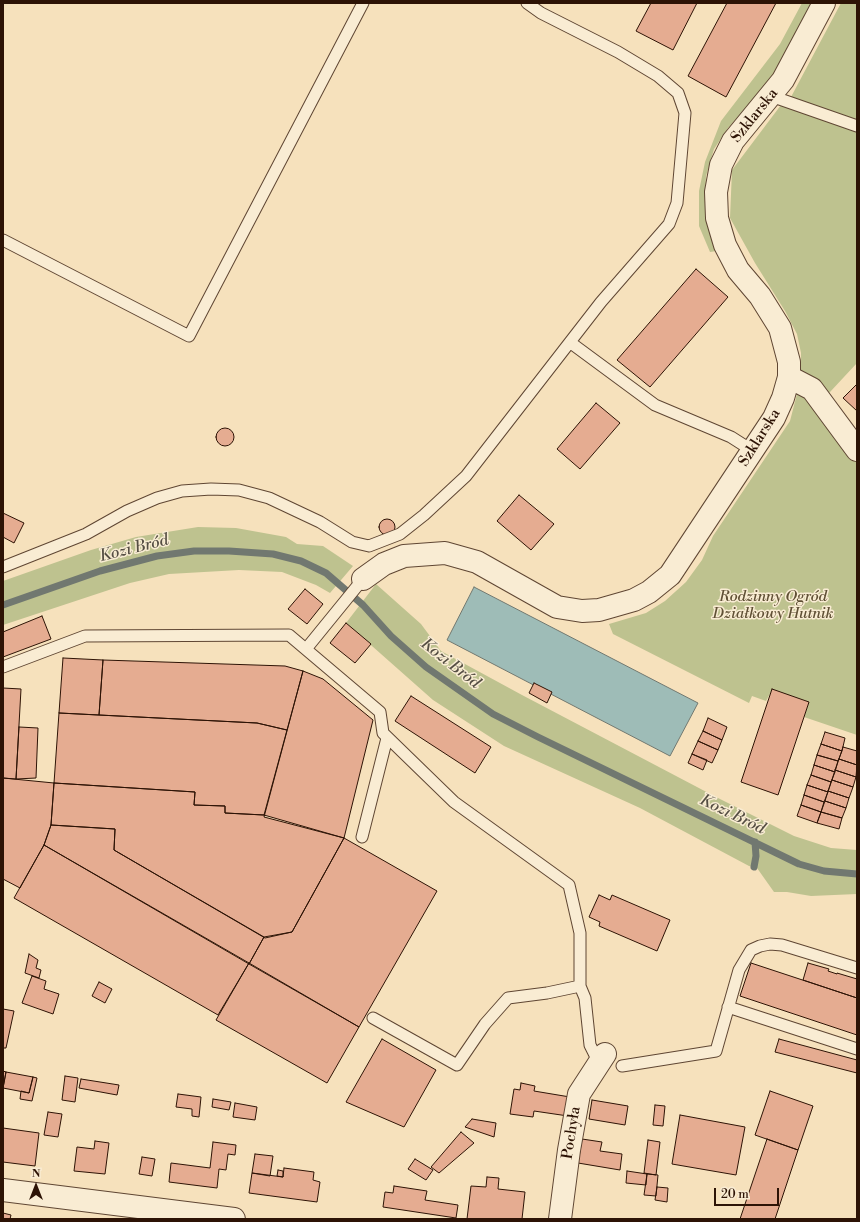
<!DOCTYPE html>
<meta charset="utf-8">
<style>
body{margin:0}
#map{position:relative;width:860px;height:1222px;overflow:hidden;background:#f6e1bc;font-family:"Libre Bodoni",serif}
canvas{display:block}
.frame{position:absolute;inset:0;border:4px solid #2d1305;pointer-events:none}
.north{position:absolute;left:16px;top:1166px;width:40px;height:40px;-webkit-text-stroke:3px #f9ecd3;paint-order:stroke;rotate:0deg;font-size:11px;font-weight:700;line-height:16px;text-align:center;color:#2d1305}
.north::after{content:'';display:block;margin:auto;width:14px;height:18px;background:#2d1305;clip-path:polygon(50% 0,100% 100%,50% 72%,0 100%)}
.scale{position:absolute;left:714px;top:1188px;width:65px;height:18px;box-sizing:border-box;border:2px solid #2d1305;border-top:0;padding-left:5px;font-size:12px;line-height:14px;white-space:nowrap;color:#2d1305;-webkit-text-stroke:3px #f9ecd3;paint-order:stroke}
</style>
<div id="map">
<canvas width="860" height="1222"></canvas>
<div class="frame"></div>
<div class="north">N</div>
<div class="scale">20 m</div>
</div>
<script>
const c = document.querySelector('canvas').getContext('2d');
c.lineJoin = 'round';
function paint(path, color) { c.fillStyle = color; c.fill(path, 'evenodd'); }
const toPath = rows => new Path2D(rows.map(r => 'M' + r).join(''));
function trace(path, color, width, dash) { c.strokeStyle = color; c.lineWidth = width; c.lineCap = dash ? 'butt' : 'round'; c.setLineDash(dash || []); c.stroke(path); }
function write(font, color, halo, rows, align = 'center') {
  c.font = font + ' "Libre Bodoni",serif'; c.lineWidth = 3; c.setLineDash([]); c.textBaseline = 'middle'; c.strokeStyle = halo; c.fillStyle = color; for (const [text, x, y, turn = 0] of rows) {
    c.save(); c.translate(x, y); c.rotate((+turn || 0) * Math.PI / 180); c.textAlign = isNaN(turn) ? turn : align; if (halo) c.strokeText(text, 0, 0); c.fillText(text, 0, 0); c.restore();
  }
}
paint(toPath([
 [802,3,814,3,789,48,768,84,728,128,714,149,706,176,705,204,708,224,717,251,710,252,699,226,699,191,705,162,721,121,780,44],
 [841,3,857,3,857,121,791,97],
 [781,105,857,132,857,363,817,406,857,457,857,735,804,717,809,702,772,690,766,701,752,696,749,703,613,634,609,624,646,613,665,601,686,582,702,560,713,536,790,421,797,394,801,368,801,353,797,334,785,311,755,263,730,218,732,170],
 [198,527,236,528,286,537,297,544,323,546,353,566,330,593,316,585,282,572,239,570,169,574,130,583,3,625,3,581,91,550,136,537],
 [376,584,421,624,441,651,522,695,716,797,794,836,831,848,857,850,857,894,811,896,787,892,774,892,757,868,749,866,640,808,504,746,433,700,346,623]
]), '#bec28f');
const water = toPath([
 [474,587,698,703,670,756,447,640,474,587]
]);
paint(water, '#9ebcb7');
trace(water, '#717870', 1);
trace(toPath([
 [3,605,100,571,157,556,194,551,229,551,273,554,301,561,326,573,363,605,391,636,426,667,493,714,538,737,799,864,824,871,857,874],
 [754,867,756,856,755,842]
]), '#717870', 7);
const building = toPath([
 [651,3,697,3,673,50,636,31,651,3],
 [727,3,776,3,726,97,688,76,727,3],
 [696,269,728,297,650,387,617,360,696,269],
 [857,384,857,411,843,398,857,384],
 [596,403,620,423,580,469,557,449,596,403],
 '216 437a9 9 0 1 1 18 0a9 9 0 1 1-18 0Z',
 [519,495,554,524,531,550,497,521,519,495],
 [3,513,24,523,14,543,3,537,3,513],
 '379 527a8 8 0 1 1 16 0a8 8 0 1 1-16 0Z',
 [305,589,323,604,307,624,288,609,305,589],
 [42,616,51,639,3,657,3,632,42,616],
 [346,623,371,644,355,663,330,643,346,623],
 [63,658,103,660,99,715,59,713,63,658],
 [103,660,285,666,303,671,287,730,257,723,99,715,103,660],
 [303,671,323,679,373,720,344,838,264,817,303,671],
 [534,683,552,692,547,703,529,693,534,683],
 [3,688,21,689,16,779,3,778,3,688],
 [772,689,809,702,778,795,741,782,772,689],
 [411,696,491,747,475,773,395,721,411,696],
 [59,713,257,723,287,730,264,815,225,813,225,806,194,805,195,792,54,783,59,713],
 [708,718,727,727,722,740,703,731,708,718],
 [19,727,38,728,36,778,16,779,19,727],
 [703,731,722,740,718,750,698,741,703,731],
 [825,732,845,738,842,751,821,744,825,732],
 [698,741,718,750,712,763,692,754,698,741],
 [821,744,842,751,838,761,817,755,821,744],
 [843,747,857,751,857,765,839,759,843,747],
 [692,754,707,760,703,770,688,763,692,754],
 [817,755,838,761,835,772,814,765,817,755],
 [839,759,857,765,856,777,835,770,839,759],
 [814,765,835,772,831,782,811,775,814,765],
 [835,770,856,777,853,787,832,780,835,770],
 [811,775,831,782,828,792,807,785,811,775],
 [3,778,54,783,51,825,44,845,20,888,3,879,3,778],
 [832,780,853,787,849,798,828,791,832,780],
 [54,783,195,792,194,805,225,806,225,813,264,815,344,838,292,932,265,938,114,850,115,829,51,825,54,783],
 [807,785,828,792,824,802,804,795,807,785],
 [828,791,849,798,846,808,825,801,828,791],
 [804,795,824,802,821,812,801,805,804,795],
 [825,801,846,808,842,818,821,812,825,801],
 [801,805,821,812,817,823,797,816,801,805],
 [821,812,842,818,839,829,817,823,821,812],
 [51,825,115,829,114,850,264,937,249,964,44,845,51,825],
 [344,838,437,891,359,1027,249,964,264,937,292,932,344,838],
 [44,845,249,963,218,1015,14,898,44,845],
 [599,895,610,900,612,895,670,920,657,951,599,926,600,922,589,917,599,895],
 [29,954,38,960,36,968,41,970,39,978,25,973,29,954],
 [249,963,359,1027,327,1083,216,1020,249,963],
 [751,963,857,998,857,1035,740,996,751,963],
 [808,963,829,969,828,971,837,974,837,973,857,979,857,998,803,980,808,963],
 [32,976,46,981,44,989,59,994,53,1014,22,1003,32,976],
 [99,982,112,989,105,1003,92,996,99,982],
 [3,1009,14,1011,6,1048,3,1048,3,1009],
 [382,1039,436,1070,404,1127,346,1102,382,1039],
 [779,1039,857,1060,857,1073,775,1052,779,1039],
 [3,1071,6,1072,3,1088,3,1071],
 [6,1072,33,1077,29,1093,3,1088,6,1072],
 [65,1076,78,1078,75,1102,62,1100,65,1076],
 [33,1077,37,1078,32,1101,20,1099,21,1091,29,1093,33,1077],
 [81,1079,119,1085,117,1095,79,1088,81,1079],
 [521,1083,535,1086,534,1091,570,1097,568,1116,534,1111,533,1117,510,1114,514,1089,520,1090,521,1083],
 [770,1091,813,1106,798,1150,755,1135,770,1091],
 [178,1094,201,1097,199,1117,192,1116,192,1109,176,1107,178,1094],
 [213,1099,231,1102,229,1110,212,1107,213,1099],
 [592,1100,628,1106,625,1125,589,1119,592,1100],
 [235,1103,257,1107,255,1120,233,1117,235,1103],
 [655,1105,665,1106,663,1126,653,1125,655,1105],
 [48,1112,62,1114,58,1137,44,1135,48,1112],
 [680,1115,745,1127,736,1175,672,1164,680,1115],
 [472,1119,496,1123,494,1137,465,1127,472,1119],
 [3,1128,39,1133,35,1166,3,1162,3,1128],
 [461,1132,474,1143,439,1173,431,1167,461,1132],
 [582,1139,602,1142,600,1151,622,1154,620,1170,578,1163,582,1139],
 [767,1139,798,1150,775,1219,740,1219,767,1139],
 [648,1140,660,1142,656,1175,644,1173,648,1140],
 [95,1141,109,1143,105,1174,74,1171,77,1147,94,1149,95,1141],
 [213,1142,236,1145,235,1155,228,1154,226,1170,219,1169,217,1188,169,1182,171,1163,210,1168,213,1142],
 [255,1154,273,1156,270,1176,252,1173,255,1154],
 [142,1157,155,1159,152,1176,139,1174,142,1157],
 [415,1159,433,1170,426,1180,408,1169,415,1159],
 [284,1168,314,1172,313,1180,320,1182,317,1202,249,1193,252,1173,283,1177,284,1168],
 [278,1170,283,1171,283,1177,277,1176,278,1170],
 [627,1171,647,1174,646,1185,626,1183,627,1171],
 [647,1174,658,1175,656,1196,644,1195,647,1174],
 [487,1177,499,1178,498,1189,525,1192,522,1219,467,1219,471,1186,486,1187,487,1177],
 [394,1186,427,1191,425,1200,458,1205,456,1218,383,1207,385,1192,393,1193,394,1186],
 [657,1187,668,1188,667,1202,655,1200,657,1187],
 [3,1213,11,1215,10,1219,3,1219,3,1213]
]);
paint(building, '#e5ac91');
trace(building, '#2d1305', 1);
const service = toPath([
 [771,96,857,126],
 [3,240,189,336,363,3],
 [571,343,655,405,731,437,753,451],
 [3,567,86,534,127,511,157,498,182,491,211,489,239,490,269,498,320,522,352,542,369,546,400,534,424,515,466,476,601,302,669,224,677,203,685,113,678,93,658,76,618,52,541,13,527,3],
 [306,649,363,579],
 [3,667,85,636,289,635,380,712,383,733,454,802,569,885,580,933,580,986,585,998,590,1045,599,1063],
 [362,837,387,738],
 [728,1007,857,1049],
 [373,1018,457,1065,485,1024,508,998,547,993,580,986],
 [622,1066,716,1051,739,970,751,950,760,946,770,944,782,945,857,968]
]);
const minor = toPath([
 [789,377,812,389,857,450],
 [363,579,384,564,404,556,445,553,477,562,557,607,582,611,599,610,634,600,649,592,670,575,774,418,783,398,789,377,789,362,780,328,760,296,738,270,725,245,717,218,716,192,721,165,733,141,783,80,824,3],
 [560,1219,569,1150,579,1094,605,1054]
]);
const tertiary = toPath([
 [3,1190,234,1219]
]);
trace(service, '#5f4633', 13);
trace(minor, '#5f4633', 24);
trace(tertiary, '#5f4633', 24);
trace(service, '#f9ecd3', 11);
trace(minor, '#f9ecd3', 22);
trace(tertiary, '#f9ecd3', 22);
write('15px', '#2d1305', '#f9ecd3', [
 ["Szklarska",755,116,-51],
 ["Szklarska",760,438,-58],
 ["Pochyła",572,1133,-81]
]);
write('italic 15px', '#605035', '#f9ecd3', [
 ["Rodzinny Ogród",773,597],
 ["Działkowy Hutnik",773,614]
]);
write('italic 16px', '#554e43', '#f9ecd3', [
 ["Kozi Bród",134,549,-14],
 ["Kozi Bród",450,664,38],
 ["Kozi Bród",732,815,26]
]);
</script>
